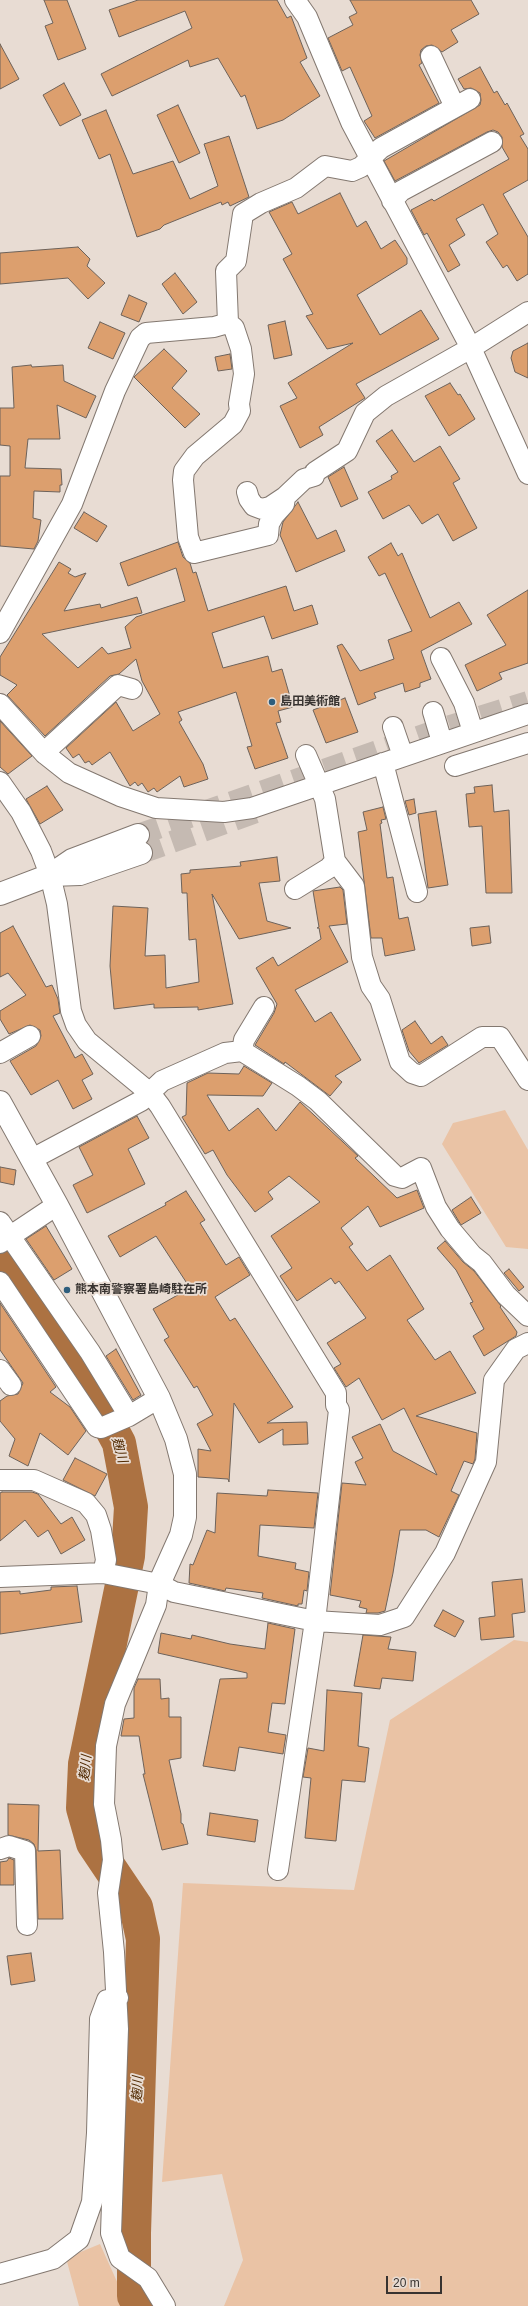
<!DOCTYPE html>
<meta charset="utf-8">
<style>
body{margin:0}
#map{position:relative;width:528px;height:2306px;overflow:hidden;background:#e8dcd3;font-family:Helvetica,sans-serif}
canvas{display:block}
.scale{position:absolute;left:386px;top:2276px;width:56px;height:18px;box-sizing:border-box;border:2px solid #383330;border-top:0;padding-left:5px;font-size:12px;line-height:14px;white-space:nowrap;color:#383330;-webkit-text-stroke:3px #e8dcd3;paint-order:stroke}
</style>
<div id="map">
<canvas width="528" height="2306"></canvas>
<div class="scale">20 m</div>
</div>
<script>
const c = document.querySelector('canvas').getContext('2d');
c.lineJoin = 'round';
function paint(path, color) { c.fillStyle = color; c.fill(path, 'evenodd'); }
const toPath = rows => new Path2D(rows.map(r => 'M' + r).join(''));
function trace(path, color, width, dash) { c.strokeStyle = color; c.lineWidth = width; c.lineCap = dash ? 'butt' : 'round'; c.setLineDash(dash || []); c.stroke(path); }
function write(font, color, halo, rows, align = 'center') {
  c.font = font + ' Helvetica,"Noto Sans JP",sans-serif'; c.lineWidth = 3.5; c.setLineDash([]); c.textBaseline = 'middle'; c.strokeStyle = halo; c.fillStyle = color; for (const [text, x, y, turn = 0] of rows) {
    c.save(); c.translate(x, y); c.rotate((+turn || 0) * Math.PI / 180); c.textAlign = isNaN(turn) ? turn : align; if (halo) c.strokeText(text, 0, 0); c.fillText(text, 0, 0); c.restore();
  }
}
paint(toPath([
 [505,1110,528,1150,528,1249,506,1247,442,1144,453,1123],
 [514,1640,528,1642,528,2306,224,2306,243,2260,222,2174,162,2182,183,1883,354,1890,390,1720],
 [100,2244,128,2306,79,2306,66,2258]
]), '#eac3a5');
trace(toPath([
 [0,1253,91,1391,119,1443,131,1507,128,1556,85,1764,83,1808,93,1843,136,1907,143,1939,134,2233,134,2296,140,2306]
]), '#ac7242', 34);
const building = toPath([
 [44,0,67,0,86,49,58,60,45,26,53,23,44,0],
 [138,0,277,0,287,18,291,16,307,58,300,62,320,96,283,120,257,129,245,95,241,97,218,58,190,67,188,60,112,96,101,74,192,28,185,11,119,37,109,10,138,0],
 [350,0,471,0,479,14,451,30,458,42,442,52,432,45,426,46,421,50,420,55,422,63,419,65,439,103,375,138,364,121,372,116,350,67,342,71,328,38,353,25,349,17,357,13,350,0],
 [0,44,19,79,0,89,0,44],
 [480,67,494,93,497,91,505,105,507,103,524,134,520,136,528,149,528,180,503,194,528,237,528,274,517,281,507,265,503,268,486,242,498,234,483,204,456,219,465,235,449,245,460,265,448,272,427,233,424,235,411,210,432,199,434,201,509,159,502,147,502,137,498,132,493,130,487,132,395,181,384,161,480,105,481,100,480,93,471,88,464,89,458,79,480,67],
 [64,83,81,115,60,126,43,95,64,83],
 [178,105,200,153,179,163,157,115,178,105],
 [106,110,133,174,173,161,190,199,218,186,204,144,229,136,249,197,230,206,228,202,222,205,221,202,164,225,160,229,137,237,110,154,99,159,82,120,106,110],
 [340,193,357,227,366,221,381,249,395,240,407,258,407,264,357,295,380,335,421,310,439,339,356,384,365,398,319,427,323,435,300,448,280,406,297,398,288,383,353,343,327,349,306,316,313,314,283,259,292,254,269,212,292,202,298,214,340,193],
 [78,247,90,259,87,266,105,283,88,299,68,278,0,284,0,253,78,247],
 [175,273,197,302,183,314,162,284,175,273],
 [129,295,147,303,139,322,121,315,129,295],
 [285,321,292,355,274,359,268,325,285,321],
 [100,322,125,333,113,359,88,348,100,322],
 [528,343,528,378,515,372,511,358,513,351,528,343],
 [164,349,187,371,172,388,200,414,185,428,134,377,164,349],
 [230,354,232,369,218,371,215,357,230,354],
 [31,365,32,367,63,365,64,381,96,396,86,418,57,405,60,439,28,439,25,468,61,469,62,485,60,485,60,492,34,491,33,518,41,520,38,541,34,549,0,546,0,476,10,476,10,446,0,445,0,408,14,408,12,367,31,365],
 [450,383,458,395,460,394,475,419,449,436,425,396,450,383],
 [392,430,414,462,440,446,460,479,453,483,477,528,453,541,438,514,422,524,409,505,383,519,368,492,392,479,391,476,398,472,376,441,392,430],
 [344,467,358,499,341,507,328,477,344,467],
 [298,502,317,539,336,530,345,551,296,572,280,535,283,522,298,502],
 [84,512,107,526,97,542,74,528,84,512],
 [178,542,183,557,190,563,193,573,196,572,208,611,286,586,294,611,312,605,318,624,272,639,264,616,212,633,223,668,268,656,272,672,282,669,293,707,278,711,281,722,276,723,288,758,255,769,247,747,252,746,236,692,178,712,182,720,179,722,203,764,208,779,184,787,180,776,157,792,154,788,148,792,142,783,138,786,135,782,130,786,110,752,92,765,89,761,85,763,79,754,73,758,66,748,116,702,133,731,160,714,142,681,136,659,119,674,110,676,45,736,7,695,17,685,0,675,0,657,59,562,71,569,68,573,75,577,86,573,64,611,100,604,101,608,137,597,142,613,42,634,78,668,102,647,108,654,131,648,125,627,136,617,185,601,176,568,128,586,120,563,178,542],
 [391,543,398,556,402,553,430,618,459,602,472,624,421,651,431,679,420,683,420,687,405,692,403,683,374,693,376,698,358,705,337,646,342,644,360,671,394,659,388,640,412,631,385,573,379,576,368,557,391,543],
 [528,590,528,663,499,673,502,679,477,691,465,665,506,645,487,615,528,590],
 [345,698,358,732,326,743,313,710,345,698],
 [0,721,32,756,8,774,0,767,0,721],
 [492,785,494,812,509,810,512,893,486,893,482,826,469,827,466,794,475,793,474,787,492,785],
 [47,786,63,810,40,824,26,799,47,786],
 [414,799,416,813,409,815,405,801,414,799],
 [383,807,386,819,381,820,382,823,380,824,387,878,393,877,399,919,408,917,415,950,385,956,382,938,371,938,358,832,367,830,363,812,383,807],
 [436,811,448,885,428,888,418,814,436,811],
 [277,857,280,881,259,883,267,921,291,928,239,939,212,894,233,1004,198,1010,198,1007,154,1008,154,1004,114,1009,110,966,113,906,148,908,145,956,165,955,166,988,199,982,196,939,189,940,187,893,182,893,181,874,190,873,190,870,241,866,240,862,277,857],
 [340,887,343,890,347,924,329,926,348,962,295,990,315,1022,331,1012,361,1060,335,1076,342,1082,330,1096,285,1062,284,1064,255,1045,274,1013,277,1004,256,968,273,957,278,966,321,939,319,928,317,928,319,927,313,891,340,887],
 [13,926,46,987,52,985,58,999,60,1013,53,1016,75,1058,82,1054,93,1074,82,1080,92,1099,73,1109,58,1080,31,1095,10,1061,36,1046,41,1036,40,1030,30,1025,9,1034,0,1019,0,1011,26,995,8,973,0,977,0,933,13,926],
 [489,926,491,943,472,946,470,928,489,926],
 [415,1021,431,1044,442,1036,448,1045,419,1063,409,1051,402,1030,415,1021],
 [244,1066,272,1083,263,1096,207,1095,229,1131,258,1108,276,1131,300,1102,358,1156,355,1158,397,1198,417,1190,424,1208,380,1227,368,1206,341,1228,353,1244,349,1247,367,1271,390,1255,424,1309,407,1320,435,1360,450,1351,476,1393,416,1416,477,1433,475,1459,473,1464,464,1461,451,1491,459,1495,439,1537,426,1530,400,1530,393,1573,385,1611,378,1613,366,1613,367,1609,359,1607,361,1601,330,1595,342,1483,366,1485,355,1462,363,1458,352,1437,380,1424,393,1451,437,1475,404,1408,382,1420,359,1378,346,1387,334,1368,341,1364,327,1343,366,1318,339,1281,335,1284,331,1278,297,1301,280,1276,292,1268,271,1236,320,1202,289,1176,268,1192,273,1199,255,1212,227,1175,213,1150,205,1154,182,1117,186,1115,187,1083,208,1073,239,1074,244,1066],
 [137,1116,149,1138,128,1149,145,1184,87,1213,73,1185,93,1175,79,1147,137,1116],
 [0,1167,16,1170,14,1185,0,1182,0,1167],
 [186,1191,205,1220,200,1223,226,1265,239,1257,250,1275,215,1297,230,1321,235,1318,293,1407,267,1423,307,1422,308,1444,283,1445,283,1429,259,1443,234,1403,229,1482,228,1479,198,1477,198,1449,211,1451,197,1424,213,1415,197,1386,194,1388,164,1340,169,1337,153,1309,190,1288,156,1236,120,1257,108,1236,166,1205,165,1203,186,1191],
 [471,1197,481,1213,461,1225,452,1210,471,1197],
 [46,1226,72,1269,54,1280,26,1239,46,1226],
 [445,1241,463,1262,474,1271,501,1306,500,1307,517,1332,516,1336,484,1356,473,1336,484,1329,470,1303,473,1302,456,1270,437,1248,445,1241],
 [509,1269,524,1287,519,1291,504,1273,509,1269],
 [0,1303,56,1387,50,1392,70,1407,86,1431,68,1455,40,1433,28,1466,9,1456,15,1439,0,1421,0,1401,7,1396,18,1394,23,1383,0,1350,0,1303],
 [116,1349,141,1395,133,1400,106,1356,116,1349],
 [75,1458,107,1474,95,1496,63,1480,75,1458],
 [268,1490,318,1493,314,1528,260,1525,258,1556,296,1563,295,1569,309,1572,307,1591,304,1590,302,1604,298,1604,298,1606,262,1598,263,1593,226,1588,225,1591,189,1583,190,1564,193,1565,207,1530,215,1533,217,1493,267,1496,268,1490],
 [2,1492,32,1492,38,1494,61,1524,72,1517,85,1540,61,1554,48,1530,38,1537,25,1520,0,1541,0,1493,2,1492],
 [522,1579,525,1612,512,1614,514,1637,481,1640,479,1618,495,1616,492,1582,522,1579],
 [77,1586,82,1622,0,1634,0,1592,20,1591,20,1594,51,1590,51,1587,77,1586],
 [443,1610,464,1621,455,1637,434,1626,443,1610],
 [268,1623,295,1629,285,1704,272,1703,268,1732,286,1735,283,1754,239,1747,235,1771,203,1766,220,1679,247,1678,247,1673,158,1653,161,1633,191,1639,192,1635,230,1644,265,1649,268,1623],
 [363,1635,391,1637,388,1649,416,1652,413,1681,382,1678,380,1689,354,1686,363,1635],
 [138,1679,160,1679,161,1699,169,1698,169,1717,181,1717,181,1758,169,1760,181,1814,181,1823,183,1824,188,1844,162,1850,143,1774,145,1774,139,1736,121,1736,124,1719,134,1718,134,1688,138,1679],
 [327,1690,362,1693,358,1746,369,1748,365,1782,342,1780,336,1841,305,1838,311,1778,303,1777,308,1748,324,1751,327,1690],
 [8,1804,39,1805,38,1851,60,1850,63,1919,38,1919,36,1850,34,1844,29,1840,8,1835,8,1804],
 [210,1813,258,1820,255,1842,207,1835,210,1813],
 [9,1858,14,1860,14,1885,0,1885,0,1862,7,1861,9,1858],
 [31,1953,35,1981,11,1985,7,1956,31,1953]
]);
paint(building, '#dc9f6e');
trace(building, '#6d625a', 1);
trace(toPath([
 [138,835,444,728,528,702],
 [141,853,259,811]
]), '#c5bab2', 22, [22, 11]);
const minor = toPath([
 [295,0,307,17,351,122,471,348,528,474],
 [431,56,455,107],
 [392,201,401,191,492,142],
 [228,323,234,328,241,349,244,374,239,404,240,411,233,424,195,456,184,471,183,480,188,537,194,553,268,535,269,524,274,515,284,504,285,497],
 [247,492,249,499,254,506,262,509,270,507,285,497,304,479,314,476,315,472,347,451,365,413,386,396,471,348,528,312],
 [0,633,72,504,115,391,140,338,146,333,214,327,228,323,226,271,236,261,243,214,261,203,296,188,325,166,352,171,361,167,381,148,470,99],
 [441,658,464,703,473,732],
 [0,704,45,754,69,773,120,796,156,808,224,812,252,808,528,714],
 [433,712,442,742],
 [393,727,403,756],
 [45,754,50,747,118,685,132,689],
 [306,755,325,799,335,861,354,886,362,957,371,986,380,999,400,1062,412,1073,421,1076,482,1037,500,1037,528,1080],
 [383,763,417,892],
 [455,766,528,743],
 [0,782,21,812,41,851,50,875,57,904,71,1011,76,1025,87,1041,150,1093,160,1106,336,1393,336,1405,339,1410,315,1621,278,1870],
 [295,889,329,868,335,861],
 [242,1051,244,1040,264,1007],
 [0,1053,30,1036],
 [32,1159,141,1101,162,1081,225,1053,242,1051,298,1086,318,1101,395,1176,402,1178,421,1168,436,1207,450,1229,472,1255,482,1263,506,1295,528,1316],
 [0,1222,90,1352,129,1416,159,1398],
 [0,1243,57,1205],
 [0,1282,97,1427,101,1428,129,1416],
 [0,1370,11,1385],
 [0,1480,34,1480,86,1503,96,1515,101,1530,106,1560,103,1573],
 [0,1577,103,1573,159,1584,174,1592,315,1621,380,1625,404,1617,445,1553,486,1462,494,1380,516,1349,528,1343],
 [159,1584,156,1605,115,1704,106,1746,104,1804,111,1840,113,1860,108,1893,114,1952,118,2029,111,2233,120,2258,148,2278,165,2306],
 [0,1849,9,1846,25,1851,27,1925],
 [0,2274,53,2259,79,2239,92,2202,97,2133,100,2019,107,2000,118,1998]
]);
const tertiary = toPath([
 [50,875,80,874,141,853],
 [0,894,50,875,72,860,138,835],
 [0,1102,57,1205,159,1398,176,1439,185,1474,185,1517,181,1535,159,1584]
]);
trace(minor, '#837870', 22);
trace(tertiary, '#837870', 24);
trace(minor, '#fff', 20);
trace(tertiary, '#fff', 22);
for (const [x, y, r, color] of [
 [272,702,4,"#2f5e7d"],
 [67,1290,4,"#2f5e7d"]
]) { const dot = new Path2D(); dot.arc(x, y, r, 0, 2 * Math.PI); c.fillStyle = color; c.fill(dot); trace(dot, '#e8dcd3', 1.5); }
write('bold 12px', '#383330', '#e8dcd3', [
 ["島田美術館",280,702],
 ["熊本南警察署島崎駐在所",75,1290]
], 'left');
write('italic 13px', '#502900', '#e8dcd3', [
 ["麹川",119,1450,74],
 ["麹川",86,1768,-84],
 ["麹川",138,2089,-88]
]);
</script>
